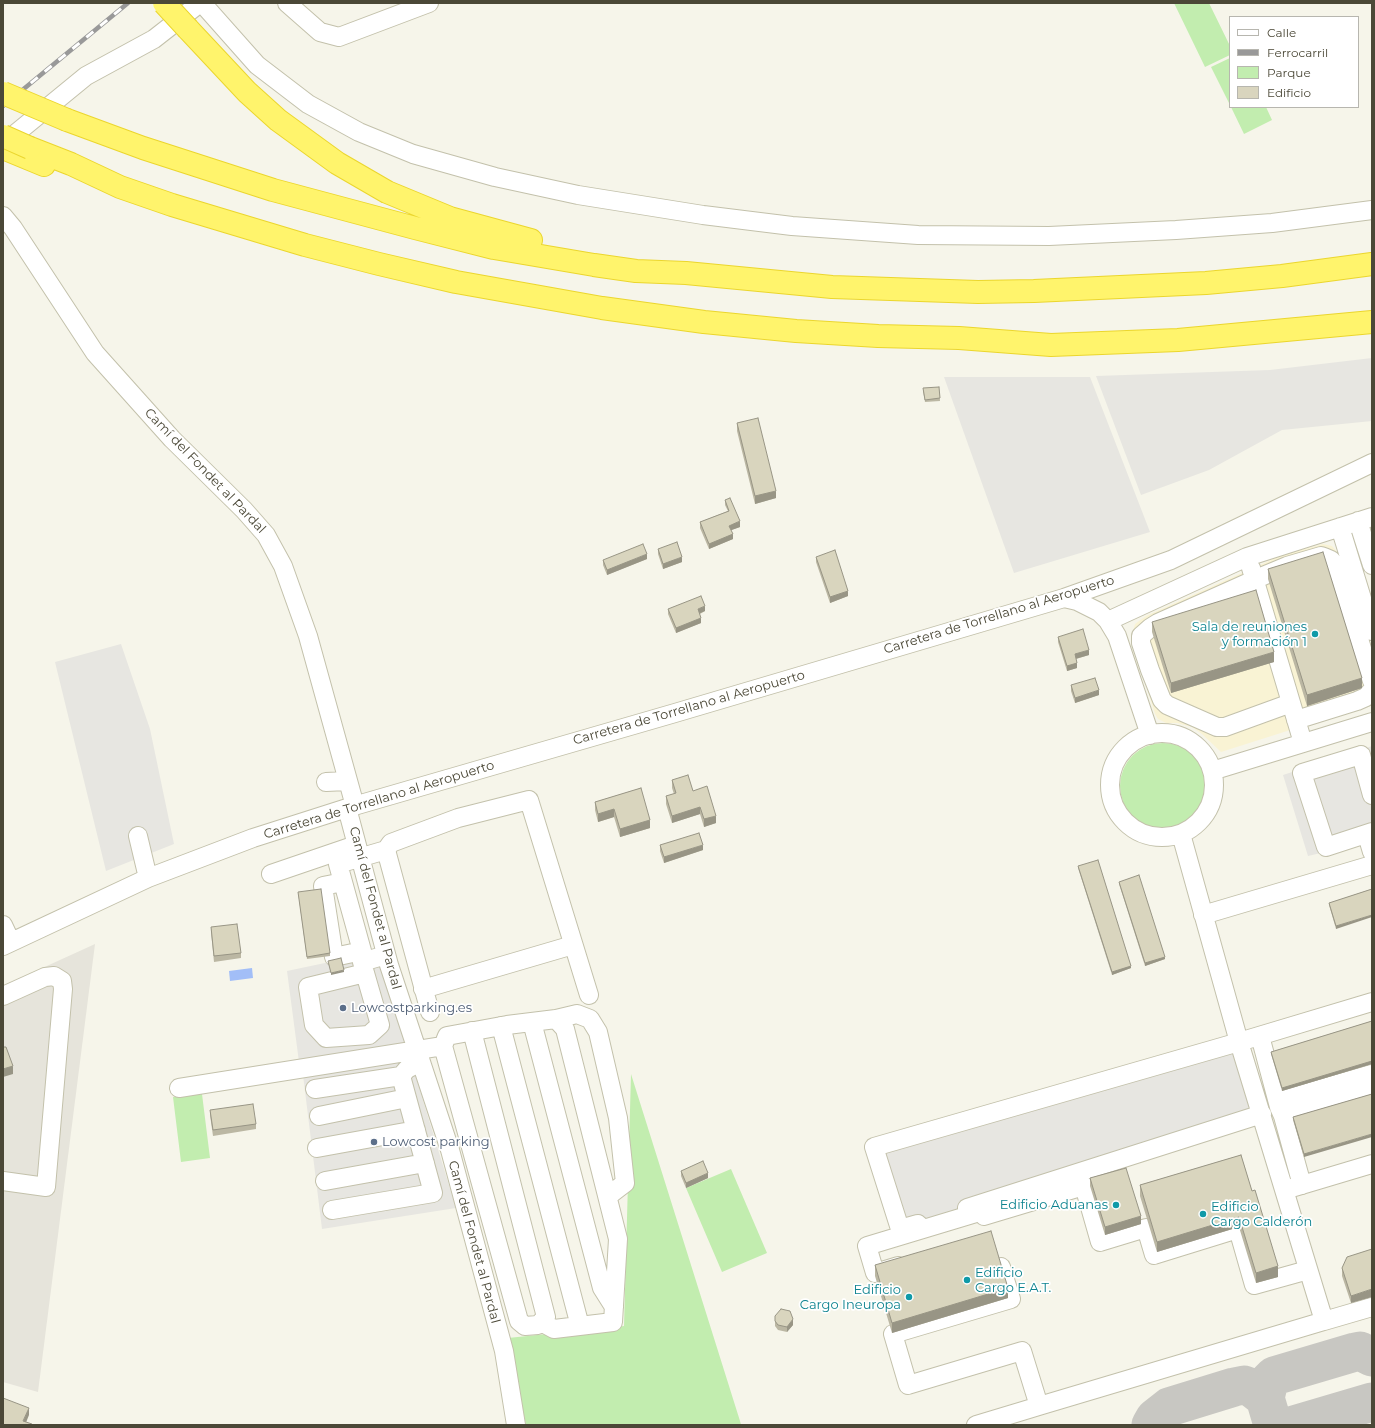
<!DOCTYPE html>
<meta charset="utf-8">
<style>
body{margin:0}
#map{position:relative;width:1375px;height:1428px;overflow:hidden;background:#f6f5ea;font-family:Montserrat,sans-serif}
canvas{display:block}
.frame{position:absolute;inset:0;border:4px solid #4b4837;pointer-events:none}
.legend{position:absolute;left:1229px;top:16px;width:130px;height:92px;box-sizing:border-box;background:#fff;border:1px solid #b7b6af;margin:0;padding:5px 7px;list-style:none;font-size:12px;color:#4b4837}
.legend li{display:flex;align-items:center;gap:8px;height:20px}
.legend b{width:20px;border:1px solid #b7b6af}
</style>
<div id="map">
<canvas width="1375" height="1428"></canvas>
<div class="frame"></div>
<ul class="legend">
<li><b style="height:5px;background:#fff"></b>Calle</li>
<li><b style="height:5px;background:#999"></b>Ferrocarril</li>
<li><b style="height:11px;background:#c2edaf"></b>Parque</li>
<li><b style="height:11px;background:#d9d5be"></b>Edificio</li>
</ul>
</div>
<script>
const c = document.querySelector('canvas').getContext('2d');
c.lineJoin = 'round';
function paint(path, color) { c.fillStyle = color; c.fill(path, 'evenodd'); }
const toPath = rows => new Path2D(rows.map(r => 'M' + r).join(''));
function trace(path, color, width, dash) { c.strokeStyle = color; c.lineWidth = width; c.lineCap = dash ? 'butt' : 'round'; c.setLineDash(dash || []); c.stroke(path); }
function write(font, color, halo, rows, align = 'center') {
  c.font = font + ' Montserrat,sans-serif'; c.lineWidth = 3.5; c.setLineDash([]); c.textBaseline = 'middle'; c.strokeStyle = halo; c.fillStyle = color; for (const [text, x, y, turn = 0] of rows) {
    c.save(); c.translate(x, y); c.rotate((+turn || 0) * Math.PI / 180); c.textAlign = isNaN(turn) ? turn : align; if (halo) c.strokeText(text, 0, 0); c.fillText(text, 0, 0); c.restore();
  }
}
paint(toPath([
 [1323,544,1332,546,1338,553,1372,659,1372,704,1221,752,1202,734,1192,727,1177,723,1166,723,1158,719,1155,714,1131,638,1135,624,1146,616,1280,556]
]), '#f9f3d4');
paint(toPath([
 [95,944,38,1392,3,1382,3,986]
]), '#e6e4db');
paint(toPath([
 [1174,3,1209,3,1230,46,1230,55,1205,67],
 [1230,58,1230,105,1211,67],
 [1231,107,1266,107,1272,120,1244,134],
 '1120 786a43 43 0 1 1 86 0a43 43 0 1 1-86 0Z',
 [631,1074,740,1421,741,1425,526,1425,508,1338,624,1326],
 [202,1094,210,1158,181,1162,173,1097],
 [731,1169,767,1253,722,1272,686,1188]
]), '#c2edaf');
paint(toPath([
 [1372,358,1372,421,1282,430,1209,470,1141,495,1096,376,1270,370],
 [944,377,1090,377,1150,532,1014,573],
 [121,644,150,729,174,844,106,871,55,662],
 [1372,746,1372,841,1308,856,1283,775],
 [377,952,406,1045,299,1062,287,971],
 [1239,1042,1262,1114,900,1229,874,1147],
 [410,1058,456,1208,322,1229,303,1075]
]), '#e7e6e1');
paint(toPath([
 [252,968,253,978,230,981,229,971]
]), '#a2bef7');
trace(toPath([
 [1151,1425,1155,1418,1169,1407,1234,1387,1244,1385,1252,1388,1265,1398],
 [1273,1425,1265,1398,1269,1381,1274,1376,1355,1352,1360,1351,1372,1357],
 [1294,1425,1372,1402]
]), '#c8c7c2', 39);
const minor = toPath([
 [202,3,257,65,308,104,359,132,413,154,495,177,578,195,703,215,792,226,918,235,1049,236,1176,230,1272,223,1372,210],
 [287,3,320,32,339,37,429,3],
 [3,144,86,76,154,39,200,3],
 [3,216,13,228,95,353,172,439,244,510,266,535,283,566,308,636,355,806],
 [1358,521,1372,565],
 [1340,527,1372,631],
 [1251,568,1303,743],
 [1064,598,1077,601,1099,612,1108,621,1117,636,1150,735],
 [1108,621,1247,557,1372,517],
 [1291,703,1225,727,1217,727,1167,705,1162,700,1150,670,1141,643,1141,636,1150,628,1158,623,1263,576,1287,566,1321,556,1324,557,1331,560,1337,568,1372,681],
 [1296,720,1357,701,1366,697,1372,690],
 '1110 785a52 52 0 1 1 104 0a52 52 0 1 1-104 0Z',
 [1212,771,1372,722],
 [326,782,347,781],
 [1372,795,1361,755,1302,773,1326,847,1372,832],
 [347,808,389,965,450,1150,504,1351,516,1425],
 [1181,834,1239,1042,1324,1321,1372,1307],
 [1367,835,1372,852],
 [138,836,148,878],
 [386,850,391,843,458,818,529,800,589,995],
 [271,874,353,846],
 [343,882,323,886,334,957,362,951,338,864,386,850,430,1012],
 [1203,915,1372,865],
 [3,925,11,942],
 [3,946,148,878,253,838,347,808,675,713,1064,598,1171,560,1372,463],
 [365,973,380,1025,369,1035,326,1038,314,1025,308,987,365,973,362,962,386,955],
 [423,989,573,945],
 [3,996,45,977,54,976,62,981,63,989,46,1187,3,1181],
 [556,1019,577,1014,590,1019,598,1032,618,1118,625,1183,608,1196],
 [532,1022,602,1288,614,1307],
 [501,1026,580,1326],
 [1260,1036,1279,1107],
 [443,1046,447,1036,507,1025,556,1019,565,1029,618,1239,613,1322,554,1329,541,1322],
 [1372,1074,1282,1100,1279,1107,1283,1116,1372,1091],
 [179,1088,443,1046,519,1321,525,1326,538,1325,546,1317,472,1031],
 [315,1089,401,1076],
 [319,1116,407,1098],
 [1283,1116,1302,1185],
 [317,1148,416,1130],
 [325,1181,425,1163],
 [1285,1190,1372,1164],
 [967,1208,1262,1114],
 [332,1210,433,1193,401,1076,407,1069,421,1062],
 [918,1224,900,1229,874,1147,1239,1042,1372,1002],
 [898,1266,875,1273,867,1246,983,1211,984,1216,1084,1186,1100,1242,1146,1228,1154,1255,1238,1229,1254,1285,1308,1270],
 [1001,1267,1011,1299,893,1334,908,1385,1022,1351,1039,1406,1324,1321],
 [976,1425,1039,1406]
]);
const highway = toPath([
 [188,29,247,92,278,120,337,163,387,192,450,218,531,240],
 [67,120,143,148,273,190,415,228,494,248,594,265,636,271,686,273,832,287,978,292,1034,291,1206,283,1282,276,1372,264],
 [3,148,44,165],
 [30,148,71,164,120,187,172,205,305,245,379,264,456,282,602,308,704,322,796,331,878,336,959,338,1051,345,1178,340,1372,322]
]);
trace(minor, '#c3c1ab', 20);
trace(highway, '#ebd62e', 24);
trace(minor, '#fff', 18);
trace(highway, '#fff46c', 22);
const rail = toPath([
 [3,106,128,3]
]);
trace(rail, '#999', 4.5);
trace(rail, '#fff', 3, [9]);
const highwayBridge = toPath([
 [164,3,188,29],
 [3,93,67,120],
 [3,136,30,148]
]);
trace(highwayBridge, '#ebd62e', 24, []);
trace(highwayBridge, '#fff46c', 22);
paint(toPath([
 [939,387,940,401,925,402,923,391],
 [737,423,776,498,755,504,737,431],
 [725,500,740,527,731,530,733,539,709,549,700,528,700,522,728,511,725,505],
 [658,549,682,562,663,569,658,554],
 [816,557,848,596,830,603,816,562],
 [647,559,607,575,603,565,603,560],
 [1268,569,1362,688,1307,706,1268,579],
 [668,609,705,611,700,614,701,623,676,633,668,614],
 [1152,622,1274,662,1171,693,1152,632],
 [1058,637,1089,655,1076,659,1077,668,1067,671,1058,642],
 [1071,685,1099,695,1075,703,1071,691],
 [672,780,693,791,716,823,704,827,700,814,672,823,666,804,666,796,674,794,672,788],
 [641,788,650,828,620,837,614,817,598,822,595,810,595,802],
 [660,845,703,850,664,863,660,851],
 [1078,866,1131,968,1112,975,1078,868],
 [1119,882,1165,959,1145,966,1119,884],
 [1372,889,1336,929,1329,905,1329,903],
 [298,892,330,953,330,956,307,959],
 [211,927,241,953,241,958,214,962,211,932],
 [1372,1021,1372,1064,1282,1091,1271,1054,1271,1052],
 [1372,1094,1304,1157,1293,1120,1293,1117],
 [210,1110,256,1124,256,1129,213,1136,210,1115],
 [1241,1155,1278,1277,1256,1283,1239,1227,1157,1252,1140,1196,1140,1185],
 [681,1171,708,1178,686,1188,681,1176],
 [1090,1178,1141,1224,1105,1235,1090,1186],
 [1372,1249,1351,1303,1342,1276,1342,1268],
 [875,1265,1008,1298,892,1333,875,1276],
 [775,1316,793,1325,787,1332,778,1330,775,1326]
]), '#bbb7a3');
paint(toPath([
 [776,491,776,498,755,504,755,496],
 [740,521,740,527,729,531,729,526],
 [733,534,733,539,709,549,709,544],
 [647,554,647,559,607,575,607,570],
 [682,557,682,562,663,569,663,564],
 [848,591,848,596,830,603,830,597],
 [705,606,705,611,698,614,698,609],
 [701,618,701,623,676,633,676,628],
 [1089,650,1089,655,1075,659,1075,654],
 [1274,652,1274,662,1171,693,1171,683],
 [1077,663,1077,668,1067,671,1067,666],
 [1362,678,1362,688,1307,706,1307,695],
 [1099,690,1099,695,1075,703,1075,698],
 [700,807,700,814,672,823,672,816],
 [614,809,614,817,598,822,598,814],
 [716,816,716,823,704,827,704,819],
 [650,820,650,828,620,837,620,829],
 [703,845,703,850,664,863,664,857],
 [1372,915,1372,917,1336,929,1336,926],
 [1165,957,1165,959,1145,966,1145,963],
 [1131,966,1131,968,1112,975,1112,972],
 [344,970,344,972,331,975,331,973],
 [1372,1061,1372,1064,1282,1091,1282,1088],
 [13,1066,13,1074,3,1077,3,1069],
 [1372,1134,1372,1137,1304,1157,1304,1154],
 [708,1173,708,1178,686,1188,686,1183],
 [1141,1216,1141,1224,1105,1235,1105,1227],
 [1239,1217,1239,1227,1157,1252,1157,1242],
 [1278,1266,1278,1277,1256,1283,1256,1273],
 [1008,1288,1008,1298,892,1333,892,1323],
 [1372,1289,1372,1297,1351,1303,1351,1296],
 [793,1319,793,1325,787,1332,787,1327],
 [29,1408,29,1415,25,1425,23,1421]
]), '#989585');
const building = toPath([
 [939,387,940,398,925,400,923,388,939,387],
 [758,418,776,491,755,496,737,423,758,418],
 [730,498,740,521,729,526,733,534,709,544,700,522,729,511,725,500,730,498],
 [677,542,682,557,663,564,658,549,677,542],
 [643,544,647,554,607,570,603,560,643,544],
 [835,550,848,591,830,597,816,557,835,550],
 [1323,552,1362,678,1307,695,1268,569,1323,552],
 [1256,590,1274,652,1171,683,1152,622,1256,590],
 [701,596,705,606,698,609,701,618,676,628,668,609,701,596],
 [1083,629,1089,650,1075,654,1077,663,1067,666,1058,637,1083,629],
 [1095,678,1099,690,1075,698,1071,685,1095,678],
 [688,775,693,791,707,786,716,816,704,819,700,807,672,816,666,796,676,793,672,780,688,775],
 [641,788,650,820,620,829,614,809,598,814,595,802,641,788],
 [699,833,703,845,664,857,660,845,699,833],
 [1098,860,1131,966,1112,972,1078,866,1098,860],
 [1139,875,1165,957,1145,963,1119,882,1139,875],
 [321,889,330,953,307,957,298,892,321,889],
 [1372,889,1372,915,1336,926,1329,903,1372,889],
 [237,924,241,953,214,956,211,927,237,924],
 [341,958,344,970,331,973,328,961,341,958],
 [1372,1021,1372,1061,1282,1088,1271,1052,1372,1021],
 [3,1047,6,1047,13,1066,3,1069,3,1047],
 [1372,1094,1372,1134,1304,1154,1293,1117,1372,1094],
 [253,1104,256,1124,213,1130,210,1110,253,1104],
 [1241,1155,1252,1191,1255,1190,1278,1266,1256,1273,1239,1217,1157,1242,1140,1185,1241,1155],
 [703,1161,708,1173,686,1183,681,1171,703,1161],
 [1126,1168,1141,1216,1105,1227,1090,1178,1126,1168],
 [991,1231,1008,1288,892,1323,875,1265,991,1231],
 [1372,1249,1372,1289,1351,1296,1342,1268,1347,1257,1372,1249],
 [781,1309,790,1311,793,1319,787,1327,778,1325,775,1321,775,1316,781,1309],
 [3,1398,29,1408,23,1421,32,1424,32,1425,3,1425,3,1398]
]);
paint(building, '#d9d5be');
trace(building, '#989585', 1);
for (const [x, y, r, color] of [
 [1315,634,4,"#0f9aa8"],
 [343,1008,4,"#5c6f8a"],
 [374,1142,4,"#5c6f8a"],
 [1116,1205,4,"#0f9aa8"],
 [1203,1214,4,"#0f9aa8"],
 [967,1280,4,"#0f9aa8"],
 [909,1297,4,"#0f9aa8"]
]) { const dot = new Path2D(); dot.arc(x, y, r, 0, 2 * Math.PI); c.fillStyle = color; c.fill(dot); trace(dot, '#fff', 1.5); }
write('13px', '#4b4837', '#fff', [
 ["Camí del Fondet al Pardal",205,471,46],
 ["Carretera de Torrellano al Aeropuerto",999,615,-17],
 ["Carretera de Torrellano al Aeropuerto",689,708,-16],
 ["Carretera de Torrellano al Aeropuerto",379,800,-17],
 ["Camí del Fondet al Pardal",375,908,75],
 ["Camí del Fondet al Pardal",474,1242,75]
]);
write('13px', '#0d838f', '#fff', [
 ["Sala de reuniones",1307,627],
 ["y formación 1",1307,642],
 ["Edificio Aduanas",1108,1205],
 ["Edificio",1211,1207,"left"],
 ["Cargo Calderón",1211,1222,"left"],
 ["Edificio",975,1273,"left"],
 ["Cargo E.A.T.",975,1288,"left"],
 ["Edificio",901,1290],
 ["Cargo Ineuropa",901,1305]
], 'right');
write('13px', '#4e5e75', '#fff', [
 ["Lowcostparking.es",351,1008],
 ["Lowcost parking",382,1142]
], 'left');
</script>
